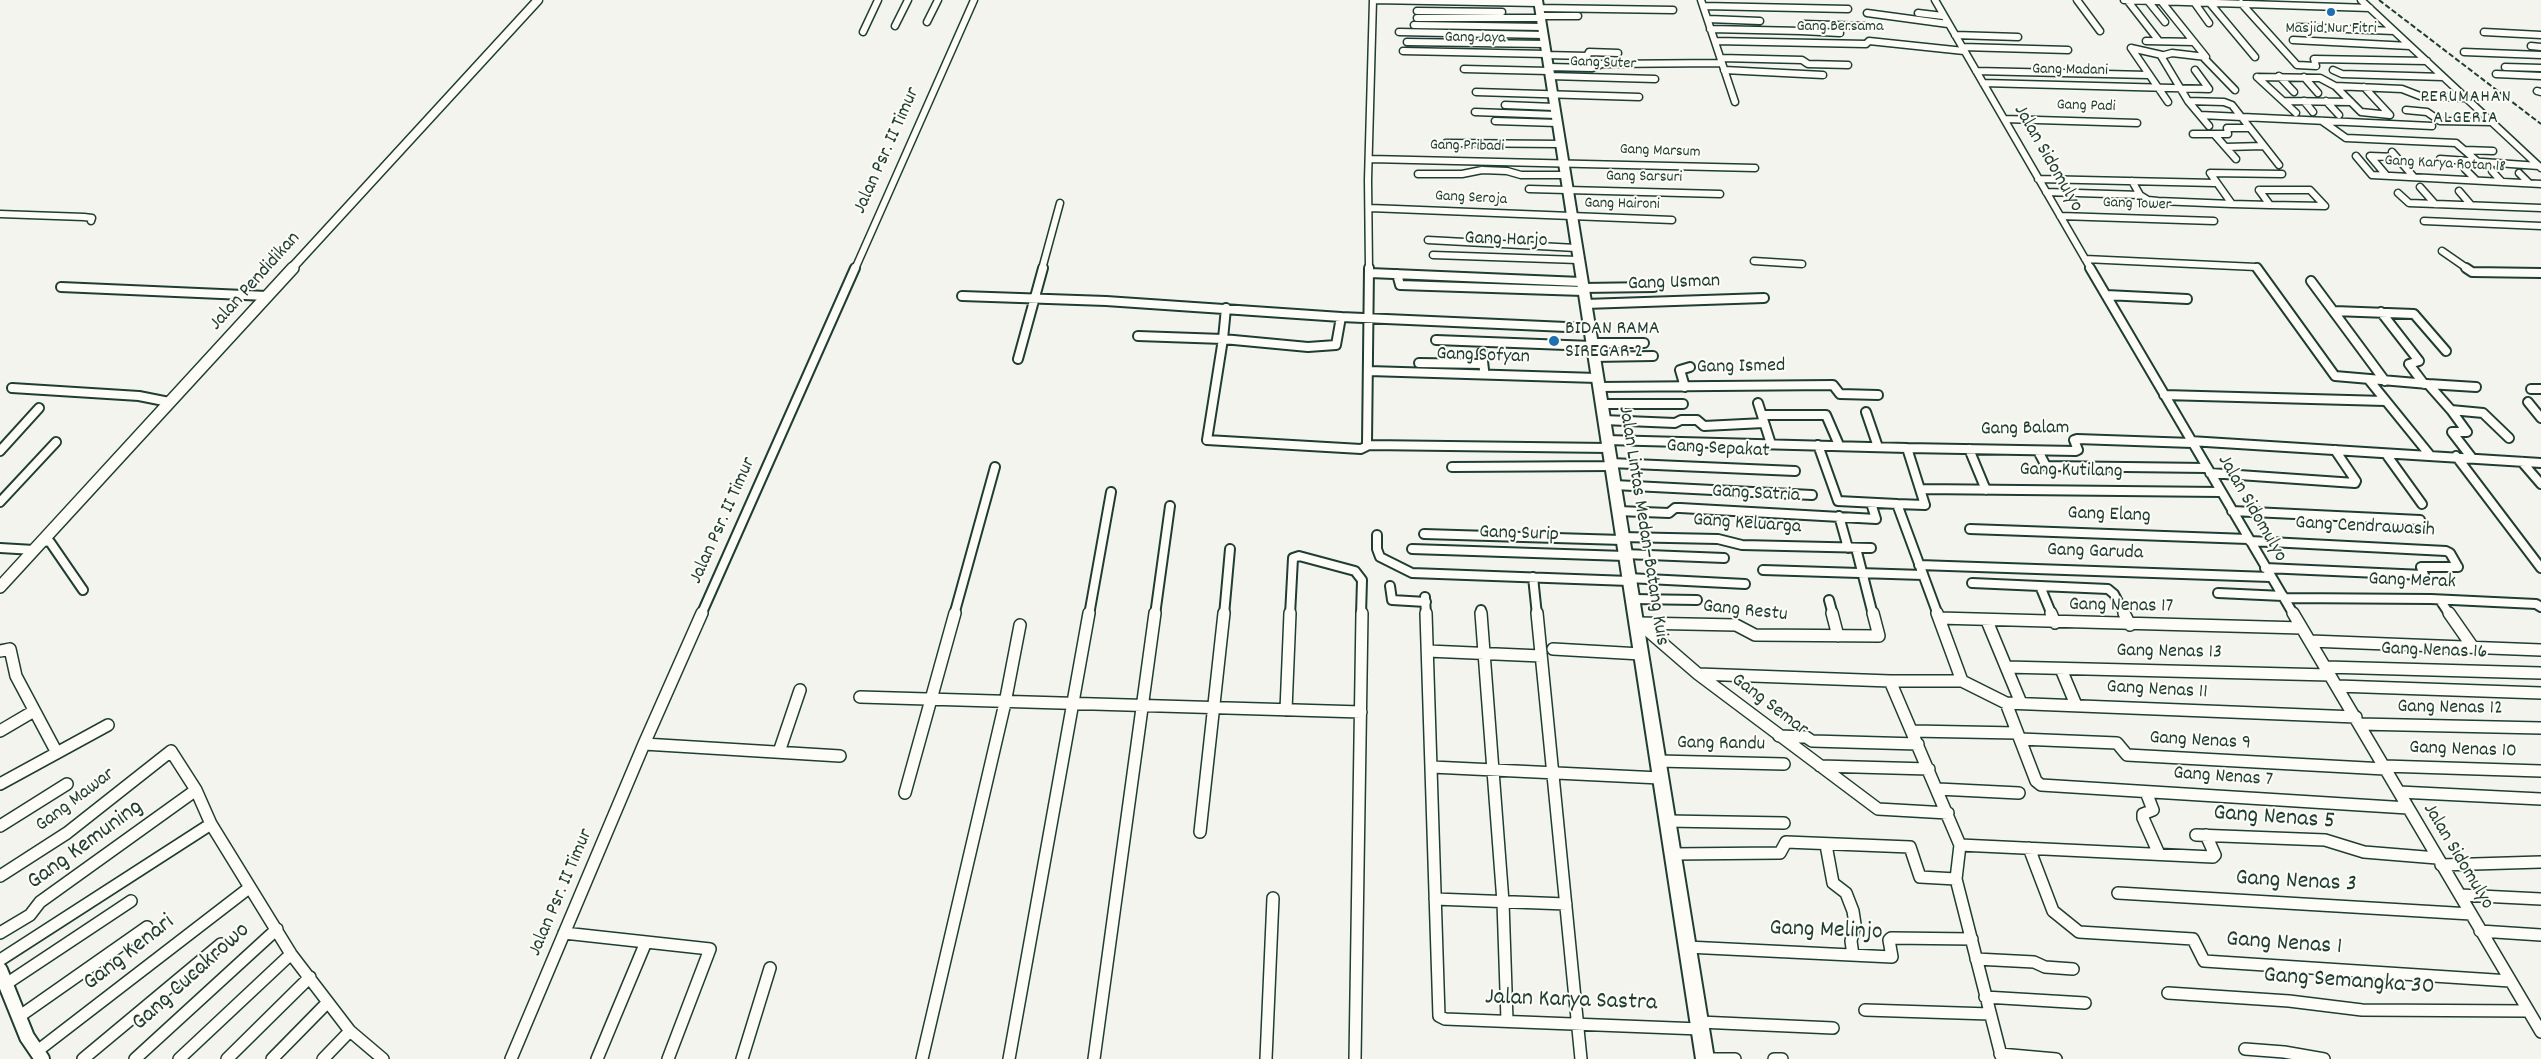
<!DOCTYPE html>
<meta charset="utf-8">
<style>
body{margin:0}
canvas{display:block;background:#f4f4ef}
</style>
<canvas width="2541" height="1059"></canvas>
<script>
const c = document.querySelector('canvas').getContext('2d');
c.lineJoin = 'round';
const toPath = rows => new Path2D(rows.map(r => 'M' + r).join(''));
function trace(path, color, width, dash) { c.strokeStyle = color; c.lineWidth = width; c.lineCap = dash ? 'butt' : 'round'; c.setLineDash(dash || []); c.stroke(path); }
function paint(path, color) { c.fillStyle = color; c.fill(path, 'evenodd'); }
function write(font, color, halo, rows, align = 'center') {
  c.font = font + ' Dekko,sans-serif'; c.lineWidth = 4; c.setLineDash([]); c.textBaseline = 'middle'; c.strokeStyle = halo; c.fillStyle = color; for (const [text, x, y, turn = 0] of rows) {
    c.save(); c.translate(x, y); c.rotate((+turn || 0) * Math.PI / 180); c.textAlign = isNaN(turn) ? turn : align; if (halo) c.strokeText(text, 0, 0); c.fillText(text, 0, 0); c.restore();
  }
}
const minorFar2 = toPath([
 [1373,0,1538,3],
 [1701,0,1735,102],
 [1935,0,2091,269],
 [2077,0,2100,31],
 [2124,0,2370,8],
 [2127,0,2159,41],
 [2361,0,2541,168],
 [2148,1,2165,22],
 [2161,1,2206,57,2172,53,2161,56,2188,101,2224,102,2232,105,2279,165],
 [2194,2,2209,23],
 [2209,2,2255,57],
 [2241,3,2297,65,2316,66,2314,59,2427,61],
 [1703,6,1848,9],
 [1539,8,1673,10],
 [1417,11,1502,12],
 [1867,13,1948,24],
 [1918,13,1943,16],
 [1540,16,1578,16],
 [1417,18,1540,18],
 [1708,19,1760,21],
 [927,22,938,0],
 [1414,25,1542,27],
 [895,26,908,0],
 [2298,27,2394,31],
 [1710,29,1802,31,1804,24,1865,26],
 [1801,31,1840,33],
 [863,32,878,0],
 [1399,32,1544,35],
 [2484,32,2541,35],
 [1955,35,2018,37],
 [2293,40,2410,46],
 [1715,41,1866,44,1869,41,1964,51],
 [2146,41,2194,42],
 [1407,42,1545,44],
 [2531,46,2541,47],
 [1962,47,2068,50],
 [2131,48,2168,102],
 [2131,48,2162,55],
 [1403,51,1546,54],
 [2464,52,2541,55],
 [1546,55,1587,56,1589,52,1618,53],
 [1721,58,1802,60,1808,64,1848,65],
 [2204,58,2235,90],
 [1548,67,1592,68,1602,64,1722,63],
 [2505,67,2541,68],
 [1464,69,1549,71],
 [1724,70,1823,75],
 [2333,70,2342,74,2443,77],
 [1976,71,2148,75],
 [2496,74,2541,76],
 [1550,76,1655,79],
 [2279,76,2294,92],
 [2257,77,2320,78,2335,86,2361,112,2390,115,2364,87],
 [2257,77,2296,113],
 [2304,77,2318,93],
 [1983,83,2209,89,2195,70],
 [2335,86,2402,89,2420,96,2465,98],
 [2537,91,2541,92],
 [1476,92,1639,97],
 [2188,101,2209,126],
 [2284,101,2351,102],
 [2304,101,2313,112],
 [2326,101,2339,115],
 [1505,105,1554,107],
 [2406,110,2427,112,2440,121,2491,122],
 [1475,112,1556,115],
 [2200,115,2432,126],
 [2004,119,2137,123],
 [1495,121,1557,123],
 [2322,121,2346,138,2456,143,2478,162],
 [2193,134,2214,134],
 [1446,143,1560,144],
 [2226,147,2263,146],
 [2465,150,2493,151],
 [2392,152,2413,176],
 [2356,156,2372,175,2541,184],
 [1370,159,1755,168],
 [2236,159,2214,134,2228,134,2227,128,2249,128],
 [2440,159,2539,166],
 [2465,169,2476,180],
 [2492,171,2502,182],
 [2519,173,2529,183],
 [1418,174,1462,174,1482,170,1507,171,1521,175,1565,175],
 [2386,175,2370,156,2396,157],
 [2038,179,2215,183],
 [2420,187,2435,204],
 [1529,189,1720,194],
 [2259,190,2310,190,2325,206,2270,205,2259,190],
 [2459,191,2471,205],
 [2046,192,2140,195,2132,181],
 [2398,193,2409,203,2541,208],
 [2140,195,2148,200,2158,201,2232,204],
 [2270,205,2232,204,2210,173,2282,174],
 [1370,208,1672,220],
 [0,214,84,217,92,218,91,221],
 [2060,216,2214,221],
 [2424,221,2541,226],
 [1428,240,1576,248],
 [2442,251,2468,269],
 [1433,255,1578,260],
 [2085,259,2256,267,2257,269],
 [1754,261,1802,264],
 [855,269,974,0],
 [1042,269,1060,203],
 [1369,269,1368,180,1373,0]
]);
const minorFar1 = toPath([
 [2090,268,2294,615],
 [2257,268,2335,376,2428,384,2451,410,2483,413,2509,438],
 [2466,268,2472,272,2541,273],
 [1370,273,1581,282],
 [1397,274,1400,285,1583,291],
 [2311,281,2385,381],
 [61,287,267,296],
 [1582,288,1654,287],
 [2106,295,2187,299],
 [962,296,1106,301,1341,317,1589,328],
 [1585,304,1764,298],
 [1226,308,1223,339,1308,347,1336,345,1341,317],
 [2334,311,2414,314,2446,351],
 [2381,312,2419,361,2409,364,2424,384],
 [1138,336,1223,339,1207,440,1361,449,1369,445,1608,448],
 [1436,340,1592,346],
 [1591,343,1644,343],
 [1482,352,1484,370],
 [1593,357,1653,356],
 [1018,359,1043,268],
 [1419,363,1483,364],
 [1369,371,1597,378],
 [2369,380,2429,454],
 [2428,384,2476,387],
 [1598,387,1833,385,1840,394,1878,395],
 [1685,387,1680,370,1690,367],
 [12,388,139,396,169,402],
 [2531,389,2541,389],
 [2164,395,2385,401],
 [2528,402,2541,418],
 [1758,403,1771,444],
 [1601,404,1683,404],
 [2451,410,2467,432,2452,432,2472,458],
 [1866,412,1878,447],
 [1762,415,1826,415,1839,445],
 [1603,420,1675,423,1681,420,1697,420,1704,426,1764,423],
 [1606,440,1907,448,1925,505,1897,504,1938,615],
 [2190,441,2541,463],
 [1369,445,1367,443,1369,268],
 [1818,445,1838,501,1897,504],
 [1907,448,2076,451,2078,450,2074,440,2077,439,2192,443],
 [1969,449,1986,490],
 [0,451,39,408],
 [2038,451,2046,466,2206,468],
 [2386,454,2422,504],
 [2456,456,2541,568],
 [2522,462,2541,484],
 [1610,463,1795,471],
 [1452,467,1611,466],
 [2210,473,2355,483,2356,481,2335,450],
 [1614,485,1812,495],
 [1921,489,2221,492],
 [0,502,56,442],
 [1618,511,1669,513,1675,508,1680,508,1876,519,1871,503],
 [2232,511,2420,520],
 [1839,516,1848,548],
 [1970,529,2248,539],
 [1424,534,1622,540],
 [1377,535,1377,549,1380,557,1412,573,1629,581],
 [1621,537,1718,539,1742,545,1871,548],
 [42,541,50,542,83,590],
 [2250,541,2446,551,2450,553,2458,567],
 [0,548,34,550],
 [1856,548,1873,615],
 [1412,549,1625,556],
 [1624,554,1724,558],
 [1919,565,2270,577],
 [2265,568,2424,575,2421,567,2458,567],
 [1763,570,1923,575],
 [1533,577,1537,615],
 [1628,578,1745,584],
 [1972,583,2040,586,2052,615],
 [1390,586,1392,600,1426,602],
 [2040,586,2108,589,2114,594,2125,615],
 [2218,593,2283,596],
 [1425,597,1426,615],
 [2285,598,2431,599,2536,604,2541,607],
 [1632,599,1697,600],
 [1829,600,1833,615],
 [2440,600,2450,615],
 [1481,610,1481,615],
 [701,615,855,268],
 [954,615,995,467],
 [1089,615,1111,492],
 [1155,615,1170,506],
 [1224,615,1230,549],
 [1290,615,1293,558,1299,556,1355,571,1362,580,1361,615]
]);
const minor = toPath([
 [1426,613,1439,1016,1445,1019,1700,1029],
 [1481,613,1503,902,1507,1020],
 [1537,613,1581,1059],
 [1832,613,1838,636],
 [1937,613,1962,681,1890,681,1960,845,1956,879,2002,1059],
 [2051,613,2055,623],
 [2124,613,2130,625],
 [2293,613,2541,1032],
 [2449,613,2472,646],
 [1939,618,2302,628],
 [1987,621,2021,703],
 [1638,623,1736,625,1755,635,1879,636,1873,613],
 [1639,623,1698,674,1878,809,1948,813],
 [2310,641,2541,650],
 [1553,649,1641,654],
 [0,651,10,649,16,676,57,753],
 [1428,651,1541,656],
 [2006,667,2330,675],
 [2326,667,2541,673],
 [2061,669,2076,705],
 [1698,674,1890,681],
 [1962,681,2006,703,2356,717],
 [2337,686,2541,693],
 [860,697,1361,712],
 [2006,703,2036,781,2041,785,2408,808],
 [1286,710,1290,613],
 [2359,724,2541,728],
 [0,731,34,711],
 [1912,731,2017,733],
 [1779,736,1806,737,1812,741,1918,744],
 [2020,739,2117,743,2127,755,2385,769],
 [644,744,840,756],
 [779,752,800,690],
 [1658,761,1784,764],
 [1820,766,1929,769],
 [2384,766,2541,771],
 [1432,767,1660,778],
 [0,784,108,725],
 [1938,789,2019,793],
 [2146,792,2153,810,2143,814,2143,818,2159,854],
 [2399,792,2541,799],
 [905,793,955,613],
 [1667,821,1784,823],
 [0,826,67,784],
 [1200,832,1224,613],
 [2196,835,2325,840,2364,852,2437,858],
 [1826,845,1833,883,1846,893,1853,911,1855,924,1851,941,1853,955],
 [1960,845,2213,857,2215,855,2206,835],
 [2029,848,2053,911,2079,932,2193,939,2204,961,2510,981],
 [1672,854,1780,853,1786,842,1910,847,1920,877,1956,879],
 [2441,865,2541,862],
 [0,876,67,833,171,751,196,790,211,824,291,954,350,1031,383,1059],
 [2118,893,2471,914],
 [2460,895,2541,899],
 [1435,899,1566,904],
 [2480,931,2541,935],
 [0,933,30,915,40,902,196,790],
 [564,933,710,949,668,1059],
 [1687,947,1892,957,1889,940,1891,938,1972,939],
 [1976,959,2034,962,2045,967,2073,969],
 [0,960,211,824],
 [6,984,131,901],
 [2168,993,2289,1001,2362,1010,2528,1011],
 [1985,997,2085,1003],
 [1865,1010,1990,1014],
 [20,1016,147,927],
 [1699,1022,1833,1028],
 [2245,1049,2284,1052,2324,1059],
 [36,1052,249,888],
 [2000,1054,2056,1059],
 [83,1059,221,944],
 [135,1059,277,929],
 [179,1059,291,954],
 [227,1059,310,977],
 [272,1059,327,1003],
 [323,1059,350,1031],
 [511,1059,644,744,702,613],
 [597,1059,646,942],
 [742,1059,770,968],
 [922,1059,1005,703,1020,625],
 [1009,1059,1089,613],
 [1094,1059,1155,613],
 [1266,1059,1273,898],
 [1355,1059,1362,613],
 [1705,1059,1735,1059],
 [1774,1059,1782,1059]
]);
const majorFar2 = toPath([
 [291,269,538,0]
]);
const majorFar1 = toPath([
 [0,587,293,268]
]);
const major = toPath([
 [0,970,27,1037,42,1059]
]);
const highway = toPath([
 [1534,0,1542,0,1714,1059,1696,1059,1534,0]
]);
trace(minorFar2, '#1f3d34', 9);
trace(minorFar1, '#1f3d34', 12);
trace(minor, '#1f3d34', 14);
trace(majorFar2, '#1f3d34', 11);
trace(majorFar1, '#1f3d34', 14);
trace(major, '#1f3d34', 18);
trace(highway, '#1f3d34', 4);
trace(minorFar2, '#fdfcf7', 6);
trace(minorFar1, '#fdfcf7', 8);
trace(minor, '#fdfcf7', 11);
trace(majorFar2, '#fdfcf7', 8);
trace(majorFar1, '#fdfcf7', 11);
trace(major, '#fdfcf7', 14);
paint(highway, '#fdfcf7');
trace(toPath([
 [2379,0,2541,124]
]), '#1f3d34', 2, [5.5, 2.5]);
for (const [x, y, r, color] of [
 [2331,12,5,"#1f6fb2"],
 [1554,341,6,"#1f6fb2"]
]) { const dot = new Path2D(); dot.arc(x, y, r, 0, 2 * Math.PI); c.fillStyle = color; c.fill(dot); trace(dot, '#fdfcf7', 2); }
write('16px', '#1f3d34', '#fdfcf7', [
 ["Gang Bersama",1840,28],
 ["Gang Jaya",1475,39,1],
 ["Gang Suter",1603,64,2],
 ["Gang Madani",2070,71,1],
 ["Gang Padi",2086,107,2],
 ["Gang Pribadi",1467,147,1],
 ["Gang Marsum",1660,152,2],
 ["Gang Karya Rotan 18",2445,165,3],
 ["Gang Sarsuri",1644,178,1],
 ["Gang Seroja",1471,199,3],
 ["Gang Haironi",1622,205,1],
 ["Gang Tower",2137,205,2]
]);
write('16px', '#1f3d34', '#fdfcf7', [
 ["Masjid Nur Fitri",2331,30]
]);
c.letterSpacing = '1px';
write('18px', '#1f3d34', '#fdfcf7', [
 ["PERUMAHAN",2466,99],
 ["ALGERIA",2466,120]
]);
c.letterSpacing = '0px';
write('20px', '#1f3d34', '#fdfcf7', [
 ["Jalan Psr. II Timur",888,151,-66],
 ["Jalan Sidomulyo",2047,159,60],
 ["Gang Harjo",1506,241,2],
 ["Jalan Pendidikan",256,282,-48],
 ["Gang Usman",1674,284,-2],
 ["Gang Sofyan",1483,357,2],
 ["Gang Ismed",1741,368,-1],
 ["Gang Balam",2025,430,-1],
 ["Gang Sepakat",1718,450,3],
 ["Gang Kutilang",2071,472,1],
 ["Gang Satria",1756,495,3],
 ["Jalan Sidomulyo",2251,509,60],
 ["Gang Elang",2109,516,2],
 ["Jalan Psr. II Timur",724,521,-66],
 ["Gang Keluarga",1747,525,4],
 ["Jalan Lintas Medan–Batang Kuis",1642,526,81],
 ["Gang Cendrawasih",2365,528,3],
 ["Gang Surip",1519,535,2],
 ["Gang Garuda",2095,553,2],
 ["Gang Merak",2412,582,2],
 ["Gang Nenas 17",2121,607,1],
 ["Gang Restu",1745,612,6],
 ["Gang Nenas 16",2434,652,2],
 ["Gang Nenas 13",2169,653,1],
 ["Gang Nenas 11",2157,691,3],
 ["Gang Semar",1769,706,37],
 ["Gang Nenas 12",2450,709,1],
 ["Gang Nenas 9",2200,742,3],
 ["Gang Randu",1721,745,1],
 ["Gang Nenas 10",2463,751,2],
 ["Gang Nenas 7",2223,778,4],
 ["Gang Mawar",76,801,-37],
 ["Jalan Sidomulyo",2457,857,59],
 ["Jalan Psr. II Timur",562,893,-67]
]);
write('20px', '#1f3d34', '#fdfcf7', [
 ["BIDAN RAMA",1565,330],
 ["SIREGAR 2",1565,353]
], 'left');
write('24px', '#1f3d34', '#fdfcf7', [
 ["Gang Nenas 5",2274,819,4],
 ["Gang Kemuning",86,846,-36],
 ["Gang Nenas 3",2296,883,3],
 ["Gang Melinjo",1826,932,2],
 ["Gang Nenas 1",2284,945,4],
 ["Gang Kenari",130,954,-38],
 ["Gang Cucakrowo",192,978,-42],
 ["Gang Semangka 30",2349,983,4],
 ["Jalan Karya Sastra",1571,1002,2]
]);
</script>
